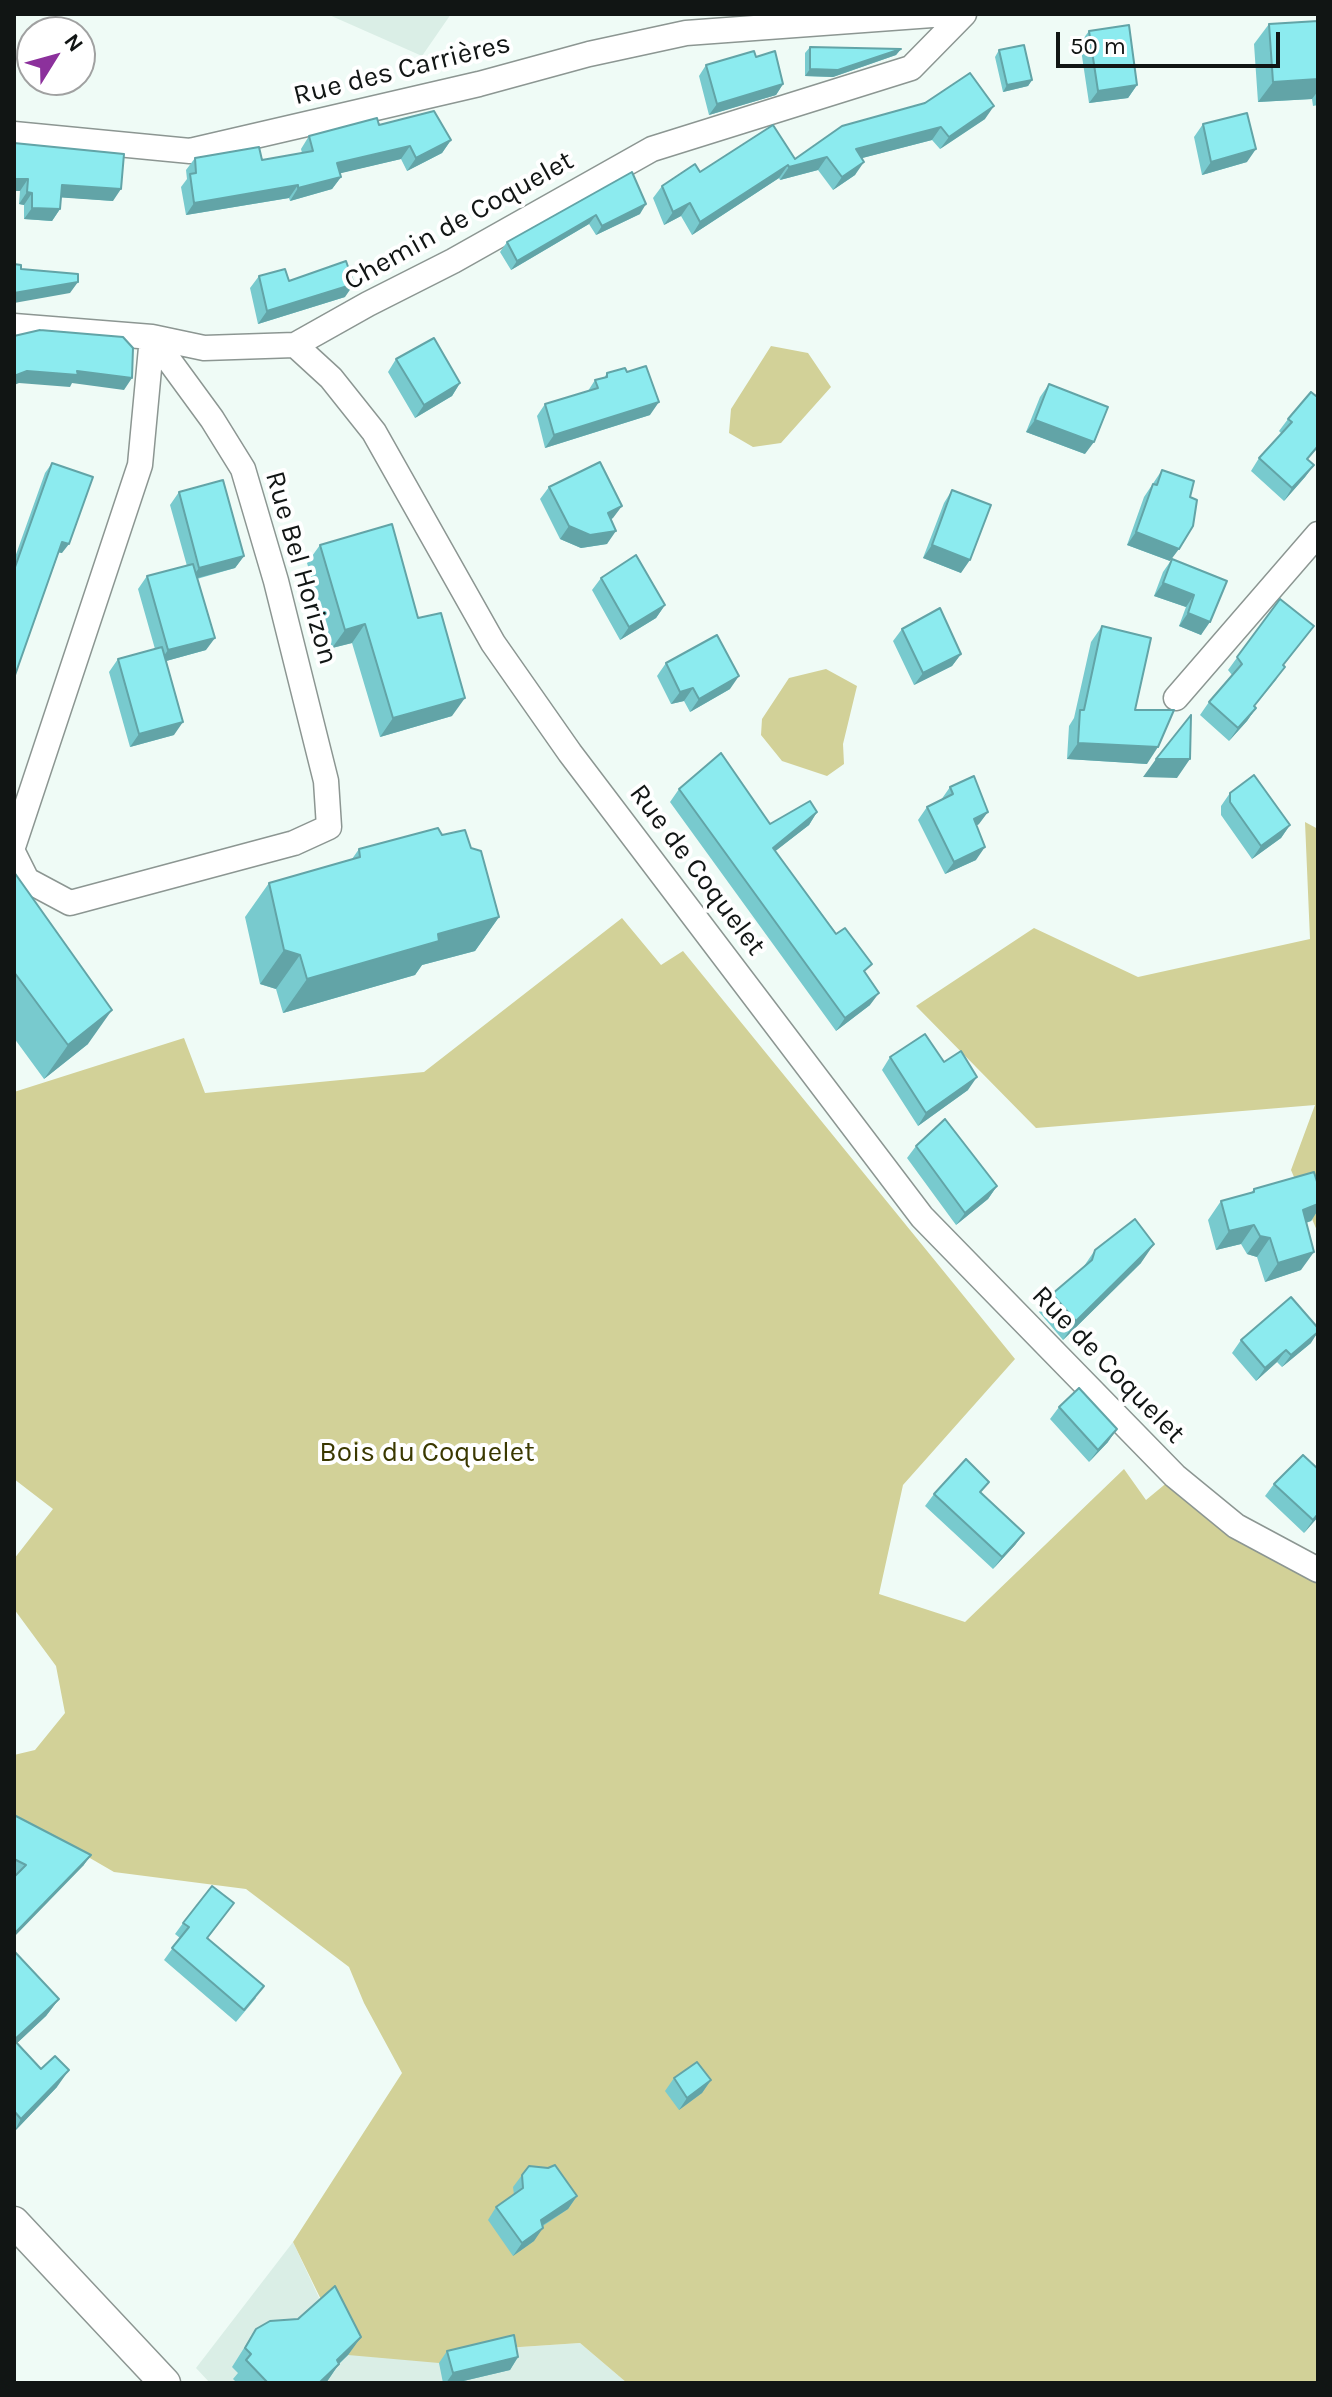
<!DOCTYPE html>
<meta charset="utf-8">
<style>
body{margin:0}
#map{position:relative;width:1332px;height:2397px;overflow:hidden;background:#effbf6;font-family:Karla,sans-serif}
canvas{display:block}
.frame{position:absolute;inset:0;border:16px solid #111514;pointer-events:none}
.north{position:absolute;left:16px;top:16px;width:80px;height:80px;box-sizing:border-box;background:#fff;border:2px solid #a0a1a1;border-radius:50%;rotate:53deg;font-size:22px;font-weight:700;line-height:32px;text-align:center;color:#111514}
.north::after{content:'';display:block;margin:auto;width:28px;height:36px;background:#8c319c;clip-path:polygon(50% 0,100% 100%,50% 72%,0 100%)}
.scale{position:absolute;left:1056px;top:32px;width:224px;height:36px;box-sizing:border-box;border:4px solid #111514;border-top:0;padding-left:10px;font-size:24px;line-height:28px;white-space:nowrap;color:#111514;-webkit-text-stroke:6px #fff;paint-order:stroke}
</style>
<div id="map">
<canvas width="1332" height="2397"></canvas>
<div class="frame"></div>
<div class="north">N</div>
<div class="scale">50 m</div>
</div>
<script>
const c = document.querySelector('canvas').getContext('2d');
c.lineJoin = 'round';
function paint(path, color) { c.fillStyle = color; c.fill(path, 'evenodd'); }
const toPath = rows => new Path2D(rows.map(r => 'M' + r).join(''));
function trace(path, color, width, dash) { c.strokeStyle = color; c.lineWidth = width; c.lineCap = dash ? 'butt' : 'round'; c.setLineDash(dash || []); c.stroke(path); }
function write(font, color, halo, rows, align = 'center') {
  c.font = font + ' Karla,sans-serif'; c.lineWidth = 8; c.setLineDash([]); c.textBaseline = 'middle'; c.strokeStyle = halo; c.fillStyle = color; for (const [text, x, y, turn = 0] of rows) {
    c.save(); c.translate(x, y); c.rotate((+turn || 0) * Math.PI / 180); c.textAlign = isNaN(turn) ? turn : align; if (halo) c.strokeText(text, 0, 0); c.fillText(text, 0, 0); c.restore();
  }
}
paint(toPath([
 [327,14,451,14,422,56],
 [293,2242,322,2304,505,2348,580,2343,627,2383,210,2383,196,2368]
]), '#daeee6');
paint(toPath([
 [771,346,808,353,831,387,781,443,753,447,729,433,731,409],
 [826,669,857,686,843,744,844,764,827,776,782,761,761,735,762,719,789,678],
 [1305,822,1318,829,1318,1233,1291,1170,1315,1105,1036,1128,916,1006,1034,928,1138,977,1310,939],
 [622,918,661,965,683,951,1015,1359,903,1485,879,1594,965,1622,1124,1469,1146,1500,1175,1476,1318,1570,1318,2383,627,2383,580,2343,505,2348,439,2363,348,2355,293,2242,402,2073,364,2003,349,1967,246,1889,114,1872,14,1814,14,1755,35,1750,65,1713,56,1666,14,1609,14,1559,53,1509,14,1479,14,1092,184,1038,205,1093,424,1072]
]), '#d2d198');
const minor = toPath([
 [14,134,190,151,479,84,589,54,686,33,946,14],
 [14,326,152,337,204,348,295,345,331,378,374,432,493,643,570,753,922,1217,1175,1476,1236,1526,1318,1570],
 [295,345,368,304,453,261,652,149,911,68,964,14],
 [1176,698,1318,534],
 [14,844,140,465,152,337],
 [14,854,27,880,70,903,294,843,329,827,326,781,276,581,243,469,212,419,152,337]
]);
const tertiary = toPath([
 [14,2222,165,2383]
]);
trace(minor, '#8c9692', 27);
trace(tertiary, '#8c9692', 33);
trace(minor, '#fff', 24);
trace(tertiary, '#fff', 30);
paint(toPath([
 [1318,21,1318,105,1313,106,1312,99,1258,102,1254,44,1269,24],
 [1089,31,1137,85,1128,98,1089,103,1080,43],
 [810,47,901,49,896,55,833,77,805,76,805,53],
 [999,50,1032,80,1028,86,1003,92,995,57],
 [756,57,783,84,776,95,709,115,699,76,706,65],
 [985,119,940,149,932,140,862,158,855,175,833,190,818,170,780,180,779,178,692,235,681,216,664,225,653,198,662,186,700,172,795,159,842,126],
 [1203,124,1247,162,1202,175,1194,137],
 [379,125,451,140,442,153,407,171,401,159,340,173,341,177,332,189,290,201,289,198,186,215,181,187,187,179,186,170,195,158,262,160,302,153,301,149,309,136],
 [14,143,113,201,61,197,60,209,52,221,24,219,24,205,19,204,20,191,14,191],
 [632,172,640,214,596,235,589,224,511,270,500,252,507,242],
 [259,276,289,281,345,297,258,324,250,288],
 [396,359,460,383,452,396,415,418,388,372],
 [607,373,650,415,545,448,537,416,545,404,588,391,595,380,604,378],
 [1049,384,1085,454,1026,432,1040,397],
 [1311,392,1308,460,1314,465,1305,477,1284,501,1251,471,1259,458,1282,434,1279,431,1288,419],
 [52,463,62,553,59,552,14,678,14,560,45,473],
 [1162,470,1170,561,1127,545,1144,497],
 [549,487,613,518,611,519,607,544,581,548,560,539,540,499],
 [952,490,961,573,923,558,944,503],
 [179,492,244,556,235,568,197,579,206,650,166,661,174,735,130,747,109,672,118,659,155,649,138,589,147,576,187,566,170,505],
 [320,545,418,618,452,716,380,737,352,643,332,648,307,563],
 [1172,559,1227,581,1201,635,1179,626,1186,607,1154,596,1163,572],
 [601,578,665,605,656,618,620,640,592,590],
 [1280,599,1314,626,1284,665,1276,680,1254,707,1256,708,1247,721,1229,741,1200,715,1209,702,1232,675,1228,670],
 [1102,626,1135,710,1147,764,1067,759,1069,726,1074,718,1091,642],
 [902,629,961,654,952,666,914,685,893,641],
 [666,663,730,689,690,712,684,701,671,704,657,676],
 [950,787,979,824,976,826,976,860,945,874,918,820,927,807,941,800],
 [679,789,770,824,817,812,809,825,775,851,866,973,870,1005,836,1031,670,802],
 [1230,793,1290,825,1281,838,1252,859,1221,815,1221,806],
 [442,835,499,917,475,951,422,965,415,975,283,1013,276,989,260,984,245,917,269,883,352,859,359,849],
 [14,872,88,1044,44,1079,14,1038],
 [890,1057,944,1062,968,1090,918,1126,882,1070],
 [916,1146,997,1186,988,1199,956,1225,907,1158],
 [1318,1185,1318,1210,1311,1221,1306,1223,1301,1270,1265,1282,1257,1257,1247,1254,1241,1244,1216,1250,1208,1220,1221,1201,1251,1193,1254,1189],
 [1095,1250,1141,1263,1063,1340,1039,1312,1052,1294,1082,1269],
 [1241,1340,1311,1343,1282,1367,1277,1362,1256,1381,1232,1353],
 [1059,1407,1108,1442,1089,1462,1050,1419],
 [1274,1484,1318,1517,1304,1533,1265,1496],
 [934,1494,1024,1533,1015,1545,993,1569,925,1506],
 [14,1815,91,1855,83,1866,16,1876,14,1875],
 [234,1903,208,1938,256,1998,236,2022,164,1960,180,1938,175,1934,183,1923],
 [14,1951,59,1999,46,2016,17,2043,57,2087,14,2132],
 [674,2078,711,2080,702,2093,679,2110,665,2091],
 [522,2175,577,2196,568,2209,543,2226,534,2241,513,2256,488,2220,496,2207,514,2195,513,2187],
 [256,2329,361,2337,348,2355,339,2364,326,2383,237,2383,233,2379,238,2373,232,2367],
 [447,2351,518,2357,510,2370,455,2383,443,2383,439,2363]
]), '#78cace');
paint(toPath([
 [901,49,896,55,833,77,805,76,810,69],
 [1318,79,1318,91,1312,99,1258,102,1273,82],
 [1032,80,1028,86,1003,92,1007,85],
 [783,84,776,95,709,115,717,104],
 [1137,85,1128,98,1089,103,1098,91],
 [994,106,985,119,940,149,949,137],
 [941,127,932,140,847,162,856,149],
 [451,140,442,153,407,171,416,158],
 [410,146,401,159,329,176,337,163],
 [1256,149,1247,162,1202,175,1211,162],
 [827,157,818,170,780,180,789,167],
 [864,162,855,175,833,190,842,177],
 [788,165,779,178,692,235,700,222],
 [341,177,332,189,290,201,298,188],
 [14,179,28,179,20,191,14,191],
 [62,185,121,189,113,201,54,197],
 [298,185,289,198,186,215,194,203],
 [27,192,32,193,24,205,19,204],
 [690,203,681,216,664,225,673,212],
 [646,204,640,214,596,235,602,226],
 [32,208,60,209,52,221,24,219],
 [596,215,589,224,511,270,517,261],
 [78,282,70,293,14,303,14,293],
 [354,284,345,297,258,324,267,311],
 [27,371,77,371,132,378,124,390,72,383,70,387,19,383,14,385,14,376],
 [460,383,452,396,415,418,424,405],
 [659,402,650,415,545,448,554,435],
 [1035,420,1094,442,1085,454,1026,432],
 [1314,465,1305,477,1284,501,1292,488],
 [622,506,613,518,599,525,608,513],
 [569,526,616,531,607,544,581,548,560,539],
 [1136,532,1179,549,1170,561,1127,545],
 [62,542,69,544,62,553,56,552],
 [932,545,970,560,961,573,923,558],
 [244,556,235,568,190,580,199,568],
 [1163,583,1194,595,1186,607,1154,596],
 [665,605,656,618,620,640,629,627],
 [1188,613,1210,622,1201,635,1179,626],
 [365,624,352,643,332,648,345,630],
 [215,638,206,650,159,663,168,650],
 [961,654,952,666,914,685,923,673],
 [739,676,730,689,690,712,699,699],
 [693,688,684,701,671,704,680,692],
 [465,698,452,716,380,737,393,718],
 [1256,708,1247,721,1229,741,1238,728],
 [183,722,174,735,130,747,139,734],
 [1078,743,1158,747,1147,764,1067,759],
 [1156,759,1190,759,1177,778,1143,777],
 [817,812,809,825,764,860,773,848],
 [988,812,979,824,965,832,974,819],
 [1290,825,1281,838,1252,859,1261,846],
 [985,847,976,860,945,874,954,862],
 [499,917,475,951,422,965,415,975,283,1013,307,979,438,934],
 [284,950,300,955,276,989,260,984],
 [879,993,870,1005,836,1031,845,1018],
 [112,1010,88,1044,44,1079,68,1045],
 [977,1077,968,1090,918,1126,926,1113],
 [997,1186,988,1199,956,1225,965,1213],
 [1318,1204,1318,1210,1311,1221,1289,1228,1303,1210],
 [1254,1225,1241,1244,1216,1250,1229,1231],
 [1260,1236,1270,1238,1257,1257,1247,1254],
 [1154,1244,1141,1263,1063,1340,1076,1321],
 [1314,1252,1301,1270,1265,1282,1278,1263],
 [1318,1332,1311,1343,1282,1367,1291,1355],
 [1286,1350,1277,1362,1256,1381,1265,1368],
 [1117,1429,1108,1442,1089,1462,1098,1450],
 [1318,1514,1318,1517,1304,1533,1313,1520],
 [1024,1533,1015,1545,993,1569,1002,1557],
 [91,1855,83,1866,14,1937,14,1934],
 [59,1999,46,2016,14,2046,14,2040],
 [69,2070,57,2087,14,2132,21,2119],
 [711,2080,702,2093,679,2110,687,2098],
 [577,2196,568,2209,532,2232,541,2220],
 [543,2228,534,2241,513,2256,522,2243],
 [361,2337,348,2355,326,2376,339,2364,326,2383,319,2383,337,2360],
 [518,2357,510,2370,455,2383,446,2383,453,2373]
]), '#62a4a7');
const building = toPath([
 [1318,21,1318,79,1273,82,1269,24,1318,21],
 [1129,25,1137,85,1098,91,1089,31,1129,25],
 [1024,45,1032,80,1007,85,999,50,1024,45],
 [810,47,901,49,838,70,810,69,810,47],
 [754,51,756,57,775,51,783,84,717,104,706,65,754,51],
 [970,73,994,106,949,137,941,127,856,149,864,162,842,177,827,157,789,167,788,165,700,222,690,203,673,212,662,186,695,164,700,172,773,125,795,159,842,126,925,103,970,73],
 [434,111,451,140,416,158,410,146,337,163,341,177,298,188,298,185,194,203,190,174,196,173,195,158,259,147,262,160,313,151,309,136,377,118,379,125,434,111],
 [1247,113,1256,149,1211,162,1203,124,1247,113],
 [14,143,124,154,121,189,62,185,60,209,32,208,32,193,27,192,28,179,14,179,14,143],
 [632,172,646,204,602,226,596,215,517,261,507,242,632,172],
 [346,261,354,284,267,311,259,276,285,269,289,281,346,261],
 [14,264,21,265,21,269,78,274,78,282,14,293,14,264],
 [40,330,123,337,133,348,132,378,77,371,78,375,27,371,14,376,14,336,40,330],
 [434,338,460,383,424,405,396,359,434,338],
 [646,366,659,402,554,435,545,404,598,388,595,380,607,377,607,373,625,368,627,372,646,366],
 [1049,384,1108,407,1094,442,1035,420,1049,384],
 [1311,392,1316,396,1318,393,1318,446,1307,459,1314,465,1292,488,1259,458,1292,422,1288,419,1311,392],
 [600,462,622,506,608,513,616,531,590,535,569,526,549,487,600,462],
 [52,463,93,477,69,544,62,542,14,678,14,570,52,463],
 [1162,470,1194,481,1190,497,1197,500,1193,526,1179,549,1136,532,1153,484,1157,485,1162,470],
 [223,480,244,556,199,568,179,492,223,480],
 [952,490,991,505,970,560,932,545,952,490],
 [392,524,418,618,441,613,465,698,393,718,365,624,345,630,320,545,392,524],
 [636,555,665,605,629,627,601,578,636,555],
 [1172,559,1227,581,1210,622,1188,613,1194,595,1163,583,1172,559],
 [193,564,215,638,168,650,147,576,193,564],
 [1280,599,1314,626,1283,665,1285,667,1254,706,1256,708,1238,728,1209,702,1242,664,1237,657,1280,599],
 [940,608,961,654,923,673,902,629,940,608],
 [1102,626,1151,638,1135,710,1174,710,1158,747,1078,743,1080,710,1084,710,1102,626],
 [717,635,739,676,699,699,693,688,680,692,666,663,717,635],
 [162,647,183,722,139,734,118,659,162,647],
 [1191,715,1190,759,1156,759,1191,715],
 [721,753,770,824,810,801,817,812,773,848,836,934,845,928,872,964,864,971,879,993,845,1018,679,789,721,753],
 [1254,775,1290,825,1261,846,1230,802,1230,793,1254,775],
 [974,776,988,812,974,819,985,847,954,862,927,807,953,794,950,787,974,776],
 [438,828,442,835,465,830,471,848,481,851,499,917,438,934,439,941,307,979,300,955,284,950,269,883,360,857,359,849,438,828],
 [14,872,112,1010,68,1045,14,972,14,872],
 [925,1034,944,1062,961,1051,977,1077,926,1113,890,1057,925,1034],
 [945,1119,997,1186,965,1213,916,1146,945,1119],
 [1314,1172,1318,1185,1318,1204,1303,1210,1314,1252,1278,1263,1270,1238,1260,1236,1254,1225,1229,1231,1221,1201,1254,1192,1254,1189,1314,1172],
 [1135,1219,1154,1244,1076,1321,1052,1294,1092,1260,1095,1250,1135,1219],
 [1291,1297,1318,1328,1318,1332,1291,1355,1286,1350,1265,1368,1241,1340,1291,1297],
 [1079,1388,1117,1429,1098,1450,1059,1407,1079,1388],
 [1303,1455,1318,1469,1318,1514,1313,1520,1274,1484,1303,1455],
 [966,1459,989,1482,980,1492,1024,1533,1002,1557,934,1494,966,1459],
 [14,1815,91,1855,14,1934,14,1877,26,1865,14,1859,14,1815],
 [212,1886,234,1903,207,1938,264,1986,244,2010,172,1948,189,1927,183,1923,212,1886],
 [14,1951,59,1999,14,2040,41,2069,55,2056,69,2070,21,2119,14,2111,14,1951],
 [697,2062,711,2080,687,2098,674,2078,697,2062],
 [555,2165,577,2196,541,2220,543,2228,522,2243,496,2207,523,2188,522,2175,529,2166,548,2168,555,2165],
 [335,2286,361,2337,337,2360,339,2364,319,2383,268,2383,246,2360,251,2354,245,2348,256,2329,270,2321,298,2319,335,2286],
 [514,2335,518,2357,453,2373,447,2351,514,2335]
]);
paint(building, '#8cebef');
trace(building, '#62a4a7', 2);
write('28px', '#111514', '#fff', [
 ["Rue des Carrières",402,70,-14],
 ["Chemin de Coquelet",459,221,-29],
 ["Rue Bel Horizon",301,568,74],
 ["Rue de Coquelet",697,870,53],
 ["Rue de Coquelet",1108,1365,46]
]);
write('28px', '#3a3800', '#fff', [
 ["Bois du Coquelet",427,1453]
]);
</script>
